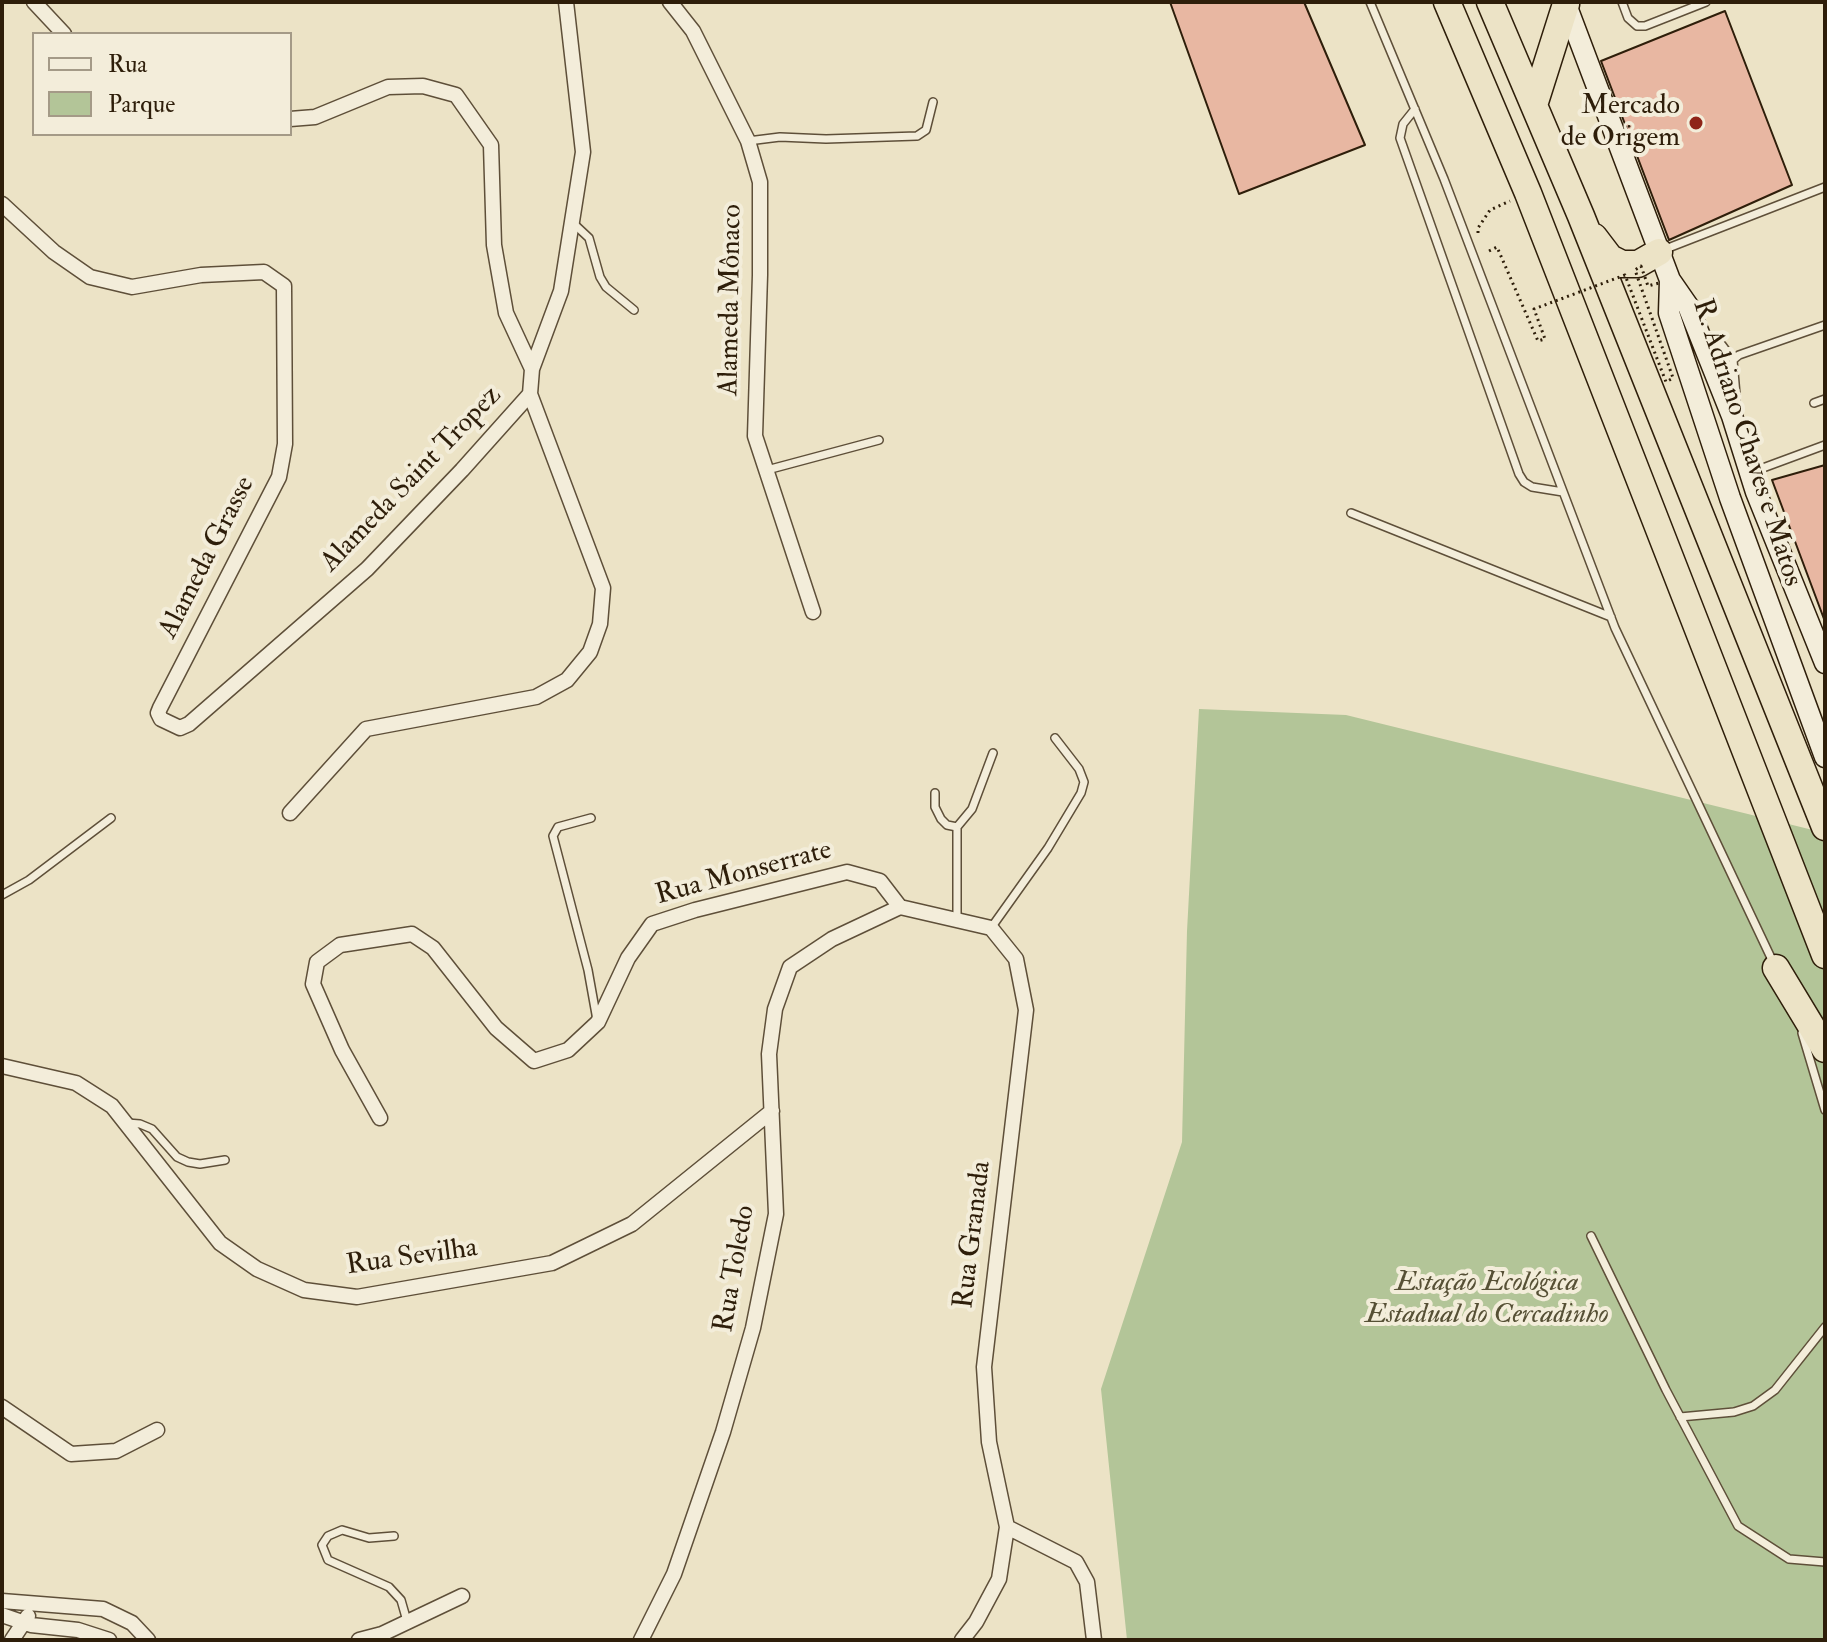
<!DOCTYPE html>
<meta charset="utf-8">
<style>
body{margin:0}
#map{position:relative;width:1827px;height:1642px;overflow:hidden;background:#ece3c6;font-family:"IM FELL Double Pica",serif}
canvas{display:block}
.frame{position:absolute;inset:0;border:4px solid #2e1e0a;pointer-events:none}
.legend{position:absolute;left:32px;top:32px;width:260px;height:104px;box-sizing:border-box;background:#f3edda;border:2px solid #a49a87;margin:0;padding:10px 14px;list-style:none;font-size:24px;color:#2e1e0a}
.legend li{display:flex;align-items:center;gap:16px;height:40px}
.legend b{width:40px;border:2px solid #a49a87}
</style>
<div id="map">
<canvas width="1827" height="1642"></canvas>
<div class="frame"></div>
<ul class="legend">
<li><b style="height:10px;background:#f3edda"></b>Rua</li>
<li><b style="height:22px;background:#b3c598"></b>Parque</li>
</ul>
</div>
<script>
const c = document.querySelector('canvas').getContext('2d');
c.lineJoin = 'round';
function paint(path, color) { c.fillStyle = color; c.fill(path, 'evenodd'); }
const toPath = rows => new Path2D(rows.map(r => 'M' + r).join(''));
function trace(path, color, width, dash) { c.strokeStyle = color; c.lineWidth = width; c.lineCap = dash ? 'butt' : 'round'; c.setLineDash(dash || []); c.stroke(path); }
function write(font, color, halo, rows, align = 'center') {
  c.font = font + ' "IM FELL Double Pica",serif'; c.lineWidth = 8; c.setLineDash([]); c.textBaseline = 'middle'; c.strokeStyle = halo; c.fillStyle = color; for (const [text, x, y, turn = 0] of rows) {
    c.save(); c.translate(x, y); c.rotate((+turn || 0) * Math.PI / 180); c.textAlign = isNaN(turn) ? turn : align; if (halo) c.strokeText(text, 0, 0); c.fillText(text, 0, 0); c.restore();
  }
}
paint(toPath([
 [1199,709,1346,715,1825,833,1825,1640,1127,1640,1101,1389,1182,1142,1187,931]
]), '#b3c598');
const building = toPath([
 [1170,2,1304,2,1365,145,1239,194,1170,2],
 [1725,11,1792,185,1669,240,1601,61,1725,11],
 [1825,465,1825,618,1824,619,1772,480,1825,465]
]);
paint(building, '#e8b7a2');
trace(building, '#2e1e0a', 2);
const lane = toPath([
 [1370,2,1444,179,1615,628,1773,962],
 [1622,2,1628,18,1637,26,1645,26,1706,2],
 [1415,109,1403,124,1400,138,1519,474,1524,482,1532,487,1563,492],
 [748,141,780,137,826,139,917,136,926,130,933,102],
 [573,223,589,238,600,277,606,287,634,310],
 [1663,250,1825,187],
 [1706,339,1722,345,1733,360,1736,395,1735,407],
 [1733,360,1739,355,1825,325],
 [1814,403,1825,399],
 [767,470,879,440],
 [1752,472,1825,445],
 [1351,513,1611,617],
 [935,793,935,807,941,819,947,825,957,827,972,809,993,753],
 [591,818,558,827,553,836,588,970,597,1020],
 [957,827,957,918],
 [2,895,29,880,111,818],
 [991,928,1048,848,1081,793,1084,782,1079,769,1055,738],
 [1802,1033,1825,1110],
 [127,1123,140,1124,152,1129,177,1157,188,1162,200,1164,225,1160],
 [1591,1236,1666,1390,1738,1526,1789,1559,1825,1562],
 [1680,1417,1734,1412,1753,1406,1775,1390,1825,1327],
 [394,1536,369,1538,342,1530,328,1536,322,1545,328,1560,389,1587,401,1600,407,1621]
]);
const street = toPath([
 [34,2,64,34],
 [670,2,693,31,748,141,760,182,760,275,755,436,813,612],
 [290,119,315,117,388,87,423,86,456,95,491,145,494,245,506,313,532,369],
 [2,204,54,252,90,277,132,287,201,275,264,272,284,286,285,444,279,477,160,708,158,713,161,719,180,728,189,724,367,569,462,470,530,394,532,369,561,291,583,152,566,2],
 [290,813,366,729,536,697,567,680,590,652,600,624,603,588,530,394],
 [900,907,991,928,1016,959,1026,1010,984,1367,989,1442,1007,1527,999,1579,976,1622,962,1640],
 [2,1066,76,1083,112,1106,220,1243,257,1269,304,1290,357,1297,552,1263,632,1224,772,1111],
 [380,1118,342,1050,313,984,317,962,340,945,412,934,433,948,496,1028,534,1061,568,1050,598,1022,628,958,652,924,695,910,847,872,880,881,900,907],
 [2,1407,71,1454,116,1451,157,1430],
 [1007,1527,1076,1562,1087,1582,1094,1640],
 [2,1601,103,1609,132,1623,148,1640],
 [2,1615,31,1625,78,1630,109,1640],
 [12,1640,28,1616],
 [359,1640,382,1634,462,1596],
 [641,1640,674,1574,723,1432,753,1328,776,1214,769,1054,775,1009,790,967,832,939,900,907]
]);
const secondary = toPath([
 [1565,2,1670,280,1688,306,1732,416,1756,492,1825,663],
 [1670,280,1669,313,1730,498,1825,757]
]);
const highway = toPath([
 [1447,2,1528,193,1825,955],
 [1490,2,1581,216,1825,827],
 [1534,105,1566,4],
 [1594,237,1610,258,1622,264,1638,264,1659,252],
 [1776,968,1825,1049]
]);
trace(lane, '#5e4f39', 10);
trace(street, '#5e4f39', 17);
trace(secondary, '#2e1e0a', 23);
trace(highway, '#2e1e0a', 29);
trace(toPath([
 [1478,233,1478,228,1490,210,1510,201]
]), '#2e1e0a', 3, [2, 4]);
trace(lane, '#f3edda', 7);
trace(street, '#f3edda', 14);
trace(secondary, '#f3edda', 20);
trace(highway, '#ece3c6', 26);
trace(toPath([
 [1489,251,1497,247,1538,341,1545,339,1534,309,1625,275,1666,382,1673,378,1635,270,1641,266,1648,286,1659,283]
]), '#2e1e0a', 3, [2, 4]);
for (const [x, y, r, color] of [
 [1696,123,8,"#8f2418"]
]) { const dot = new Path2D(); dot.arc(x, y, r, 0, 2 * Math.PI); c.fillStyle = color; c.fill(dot); trace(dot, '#f3edda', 3); }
write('28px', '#2e1e0a', '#f3edda', [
 ["Mercado",1680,107],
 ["de Origem",1680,139]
], 'right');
write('28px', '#2e1e0a', '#f3edda', [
 ["Alameda Mônaco",732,300,-89],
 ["R. Adriano Chaves e Matos",1746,443,72],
 ["Alameda Saint Tropez",412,480,-46],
 ["Alameda Grasse",208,558,-63],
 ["Rua Monserrate",744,874,-15],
 ["Rua Granada",974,1235,-83],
 ["Rua Sevilha",412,1258,-8],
 ["Rua Toledo",736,1269,-80]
]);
write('italic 28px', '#565035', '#f3edda', [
 ["Estação Ecológica",1487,1284],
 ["Estadual do Cercadinho",1487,1316]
]);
</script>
